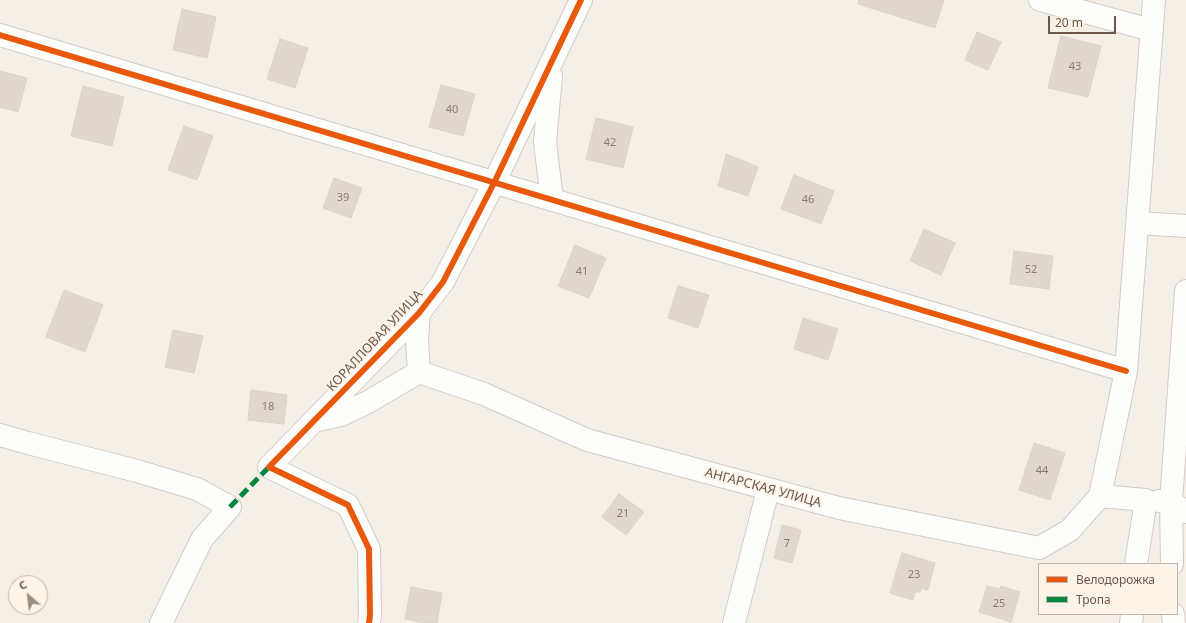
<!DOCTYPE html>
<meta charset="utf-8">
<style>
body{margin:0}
#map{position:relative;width:1186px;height:623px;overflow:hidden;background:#f4efe7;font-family:"Noto Sans",sans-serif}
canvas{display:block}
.legend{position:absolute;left:1038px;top:563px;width:140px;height:52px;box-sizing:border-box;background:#fcf4e8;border:1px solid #c3b5aa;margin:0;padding:5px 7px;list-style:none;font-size:12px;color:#6d574c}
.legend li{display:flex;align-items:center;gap:8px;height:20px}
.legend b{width:20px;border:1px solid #c3b5aa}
.north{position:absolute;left:8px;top:575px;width:40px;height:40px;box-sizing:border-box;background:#fcf4e8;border:1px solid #c3b5aa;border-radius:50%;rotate:332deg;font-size:11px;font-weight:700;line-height:16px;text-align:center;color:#6d574c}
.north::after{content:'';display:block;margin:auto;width:14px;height:18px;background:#9c8c82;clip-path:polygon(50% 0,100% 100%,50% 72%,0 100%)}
.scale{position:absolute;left:1048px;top:16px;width:68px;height:18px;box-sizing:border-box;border:2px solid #6d574c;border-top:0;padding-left:5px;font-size:12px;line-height:14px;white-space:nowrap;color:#6d574c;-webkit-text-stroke:3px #fcf4e8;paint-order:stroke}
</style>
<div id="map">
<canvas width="1186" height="623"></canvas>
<ul class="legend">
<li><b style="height:5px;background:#e8590c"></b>Велодорожка</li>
<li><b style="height:5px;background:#00873e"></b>Тропа</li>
</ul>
<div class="north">С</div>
<div class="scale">20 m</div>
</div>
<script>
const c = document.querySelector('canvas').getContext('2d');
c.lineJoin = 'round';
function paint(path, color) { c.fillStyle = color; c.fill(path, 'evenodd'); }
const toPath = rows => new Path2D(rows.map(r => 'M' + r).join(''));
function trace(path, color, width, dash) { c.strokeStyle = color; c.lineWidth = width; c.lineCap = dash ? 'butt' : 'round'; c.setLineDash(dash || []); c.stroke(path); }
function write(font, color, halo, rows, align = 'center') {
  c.font = font + ' "Noto Sans",sans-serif'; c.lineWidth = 4; c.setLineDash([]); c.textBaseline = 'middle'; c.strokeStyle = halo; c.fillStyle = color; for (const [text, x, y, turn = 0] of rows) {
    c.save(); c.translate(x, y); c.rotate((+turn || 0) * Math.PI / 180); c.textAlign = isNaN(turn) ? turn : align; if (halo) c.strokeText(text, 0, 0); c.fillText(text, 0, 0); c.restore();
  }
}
const building = toPath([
 [859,0,944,0,935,28,858,4,859,0],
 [182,9,216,17,207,58,173,50,182,9],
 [977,32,1001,42,988,70,965,60,977,32],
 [1061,36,1101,46,1088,97,1048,88,1061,36],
 [280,39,308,48,295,88,267,79,280,39],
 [0,71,27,78,18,112,0,107,0,71],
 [441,85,475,94,463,136,429,127,441,85],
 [83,86,124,97,112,146,71,136,83,86],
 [596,118,633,127,623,168,586,159,596,118],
 [184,126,213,136,197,180,168,170,184,126],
 [726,154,758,167,748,196,718,186,726,154],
 [794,175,834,191,821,224,781,209,794,175],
 [334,178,362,188,351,218,323,208,334,178],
 [924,229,955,243,941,275,910,261,924,229],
 [575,245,606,258,589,298,558,286,575,245],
 [1014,251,1053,256,1049,289,1010,284,1014,251],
 [678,286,709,295,698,328,668,318,678,286],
 [64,290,103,305,85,352,46,337,64,290],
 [803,318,838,329,828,360,794,349,803,318],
 [173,330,203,336,194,373,165,367,173,330],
 [251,390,287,395,284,424,248,420,251,390],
 [1034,443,1065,453,1050,500,1019,490,1034,443],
 [619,494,644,512,626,535,602,517,619,494],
 [782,525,801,530,792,563,774,558,782,525],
 [902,553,935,563,928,590,921,588,920,592,915,592,913,600,890,593,902,553],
 [987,586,1000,589,1001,586,1020,592,1011,622,979,612,987,586],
 [411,587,442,593,437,623,426,623,405,619,411,587]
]);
paint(building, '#e0d7d0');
trace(building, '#dcd2ca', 1);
const minor = toPath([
 [1040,0,1151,30],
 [0,35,1126,371],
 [551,76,545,142,552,200],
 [1137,223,1186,226],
 [1186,291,1171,502,1186,512],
 [419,372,484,394,587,440,839,508,1039,548,1070,530,1100,496],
 [419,372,417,340,419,313],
 [314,421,341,415,368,402,419,372],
 [0,435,28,443,137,471,197,489,230,507,202,539,161,623],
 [1159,501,1171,502,1172,564],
 [1136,564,1146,500,1100,496,1126,371,1154,0],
 [1173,614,1174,623],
 [369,623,370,615,369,549,348,505,269,467,419,313,443,282,494,183,581,0],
 [734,623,768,490],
 [1131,623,1132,614]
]);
trace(minor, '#d3ccc6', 24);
trace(minor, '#fdfdfb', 22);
trace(toPath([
 [230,507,269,467]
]), '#00873e', 5, [10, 5]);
trace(toPath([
 [0,35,1126,371],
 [369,623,370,615,369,549,348,505,269,467,419,313,443,282,494,183,581,0]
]), '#e8590c', 6);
write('11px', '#8c796f', null, [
 ["43",1075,67],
 ["40",452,110],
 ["42",610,143],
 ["39",343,198],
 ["46",808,200],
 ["52",1031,270],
 ["41",582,272],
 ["18",268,407],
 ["44",1042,471],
 ["21",623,514],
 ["7",787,544],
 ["23",914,575],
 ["25",999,604]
]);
write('13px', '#6d574c', '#fcf4e8', [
 ["КОРАЛЛОВАЯ УЛИЦА",375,341,-47],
 ["АНГАРСКАЯ УЛИЦА",763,488,15]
]);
</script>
